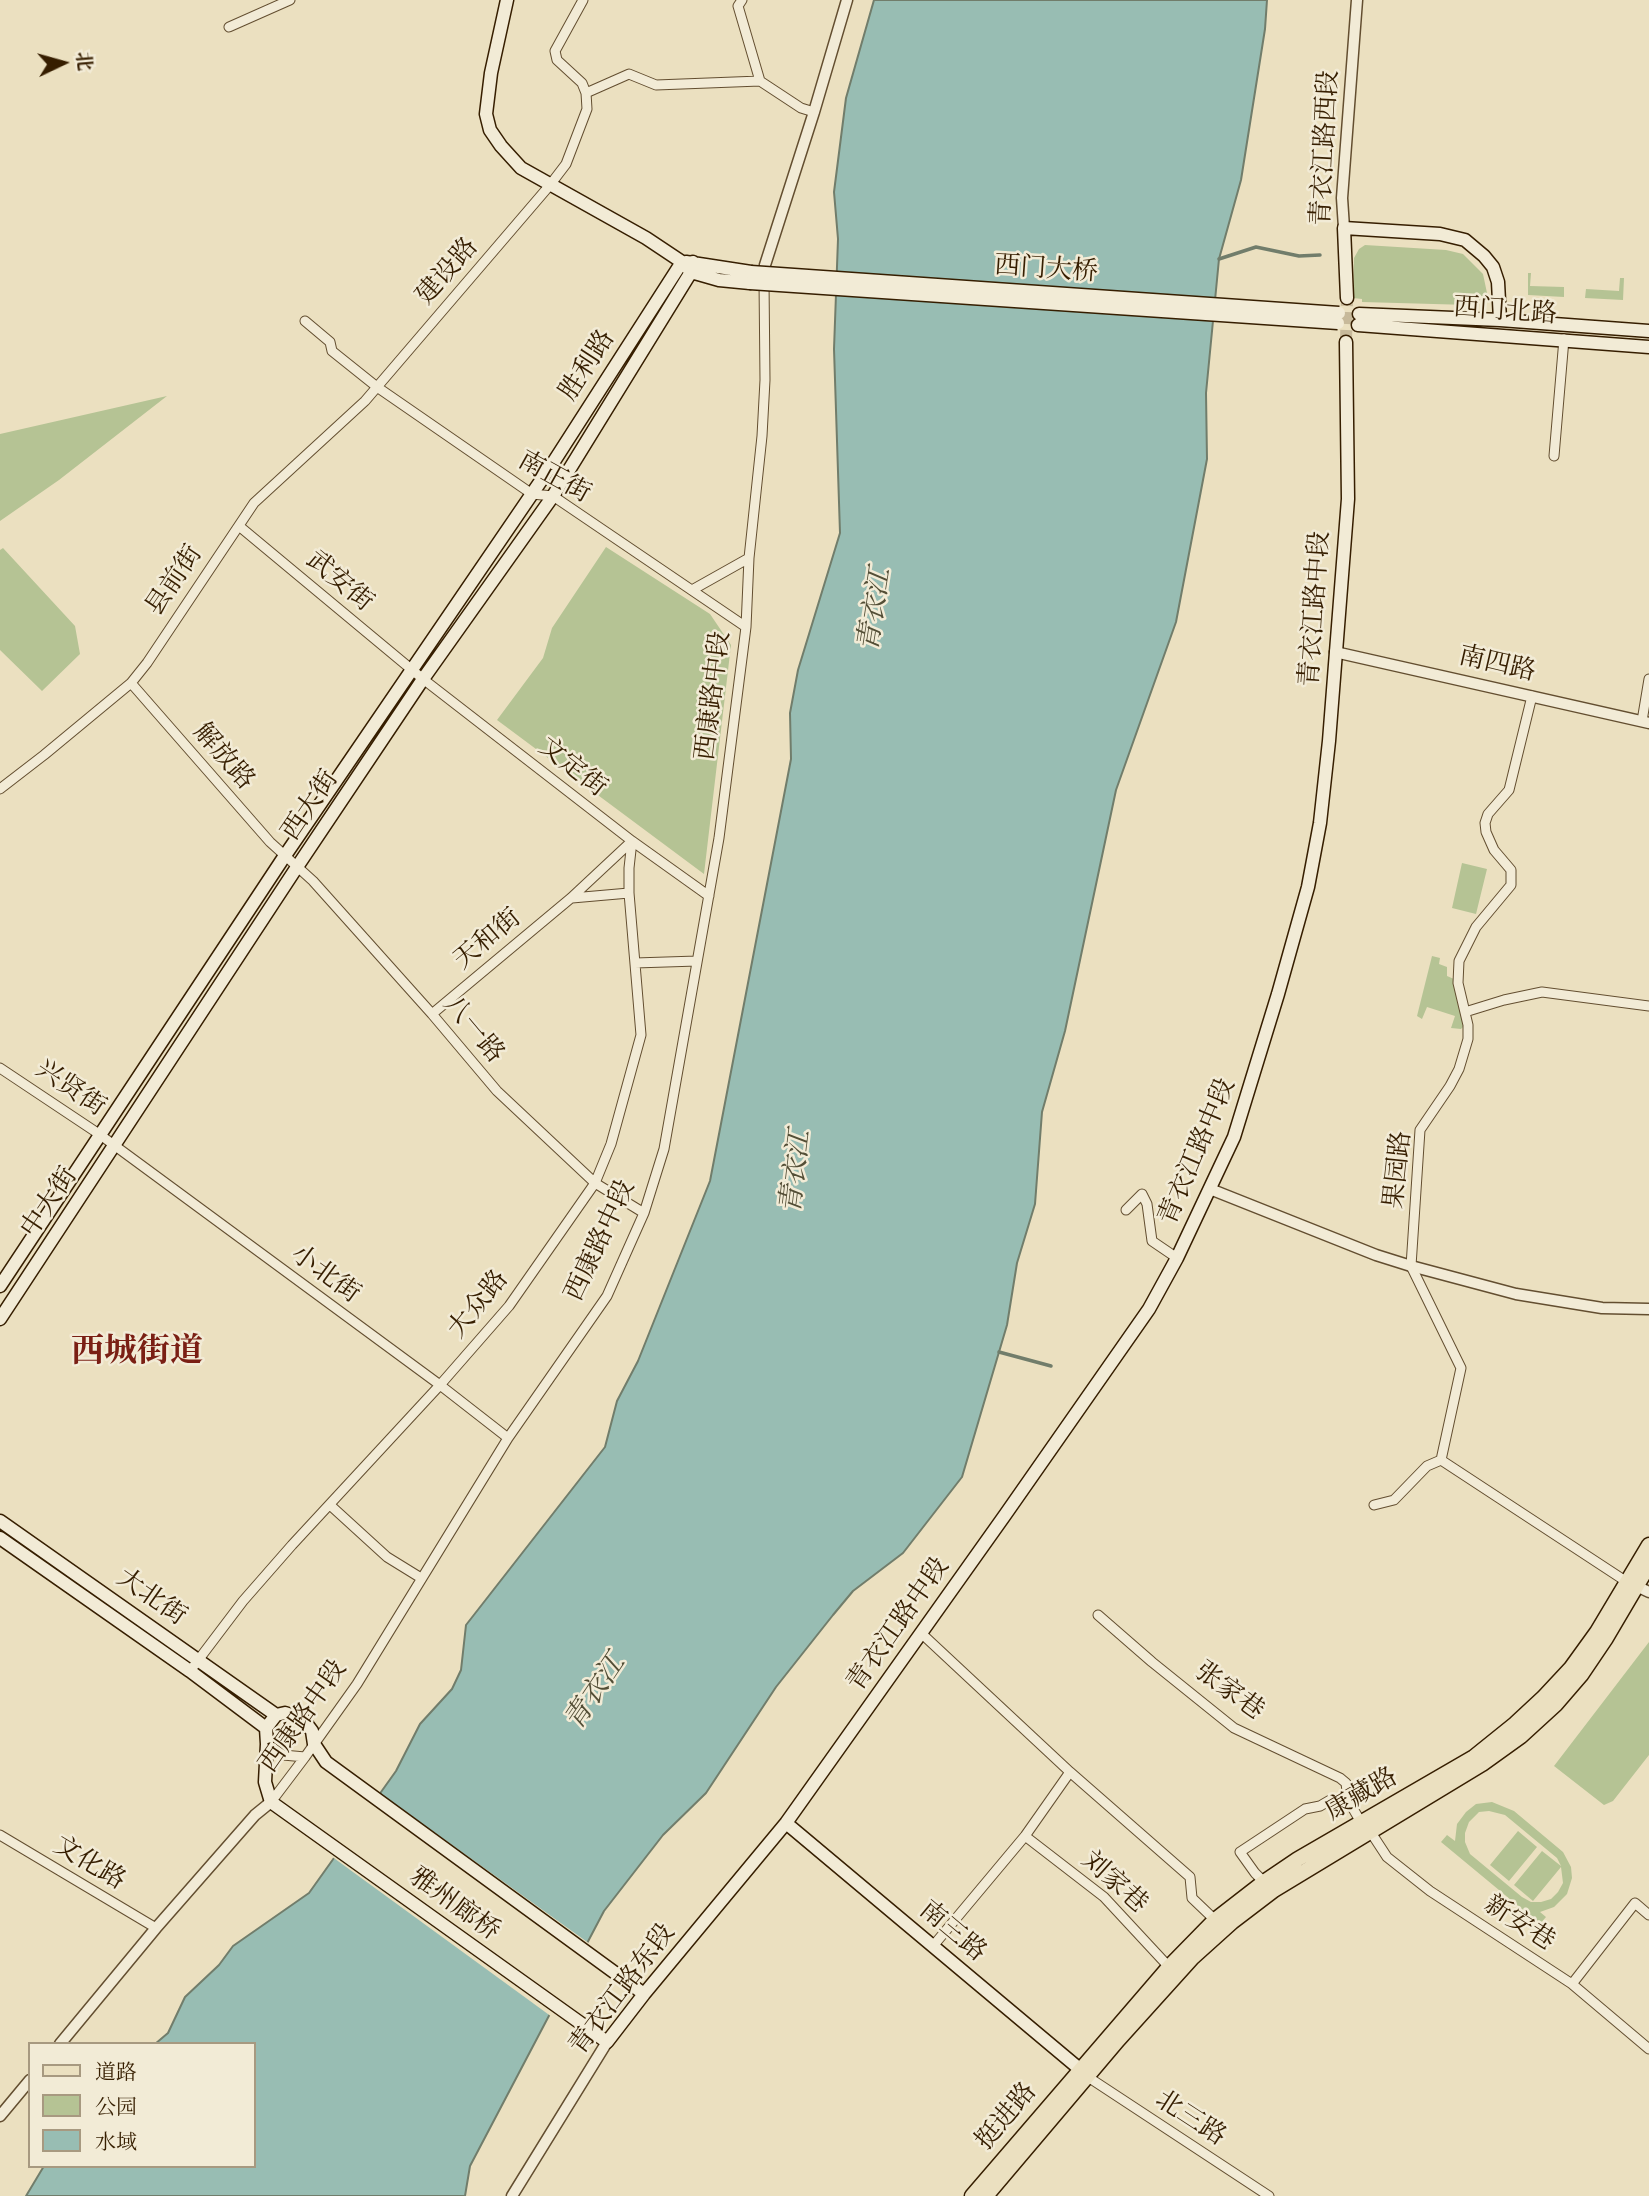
<!DOCTYPE html>
<meta charset="utf-8">
<style>
body{margin:0}
#map{position:relative;width:1649px;height:2196px;overflow:hidden;background:#ebe0c0;font-family:"Libre Bodoni","Noto Serif SC",serif}
canvas{display:block}
.legend{position:absolute;left:28px;top:2042px;width:228px;height:126px;box-sizing:border-box;background:#f2ebd6;border:2px solid #a79980;margin:0;padding:9px 12px;list-style:none;font-size:21px;color:#361e00}
.legend li{display:flex;align-items:center;gap:14px;height:35px}
.legend b{width:35px;border:2px solid #a79980}
.north{position:absolute;left:28px;top:28px;width:70px;height:70px;-webkit-text-stroke:5px #f2ebd6;paint-order:stroke;rotate:85deg;font-size:19px;font-weight:700;line-height:28px;text-align:center;color:#361e00}
.north::after{content:'';display:block;margin:auto;width:24px;height:32px;background:#361e00;clip-path:polygon(50% 0,100% 100%,50% 72%,0 100%)}
</style>
<div id="map">
<canvas width="1649" height="2196"></canvas>
<ul class="legend">
<li><b style="height:9px;background:#ebe0c0"></b>道路</li>
<li><b style="height:19px;background:#b5c394"></b>公园</li>
<li><b style="height:19px;background:#98bdb3"></b>水域</li>
</ul>
<div class="north">北</div>
</div>
<script>
const c = document.querySelector('canvas').getContext('2d');
c.lineJoin = 'round';
function paint(path, color) { c.fillStyle = color; c.fill(path, 'evenodd'); }
const toPath = rows => new Path2D(rows.map(r => 'M' + r).join(''));
function trace(path, color, width, dash) { c.strokeStyle = color; c.lineWidth = width; c.lineCap = dash ? 'butt' : 'round'; c.setLineDash(dash || []); c.stroke(path); }
function write(font, color, halo, rows, align = 'center') {
  c.font = font + ' "Libre Bodoni","Noto Serif SC",serif'; c.lineWidth = 5; c.setLineDash([]); c.textBaseline = 'middle'; c.strokeStyle = halo; c.fillStyle = color; for (const [text, x, y, turn = 0] of rows) {
    c.save(); c.translate(x, y); c.rotate((+turn || 0) * Math.PI / 180); c.textAlign = isNaN(turn) ? turn : align; if (halo) c.strokeText(text, 0, 0); c.fillText(text, 0, 0); c.restore();
  }
}
paint(toPath([
 [1365,245,1446,250,1463,254,1483,274,1487,293,1479,301,1469,305,1362,302,1362,299,1353,298,1354,258,1359,249],
 [1528,273,1531,273,1530,286,1564,287,1564,297,1528,295],
 [1620,278,1624,278,1623,300,1585,298,1586,289,1619,291],
 [167,396,59,480,0,521,0,434],
 [606,547,710,614,731,645,704,874,497,720,543,658,552,628],
 [3,548,75,626,80,654,42,691,0,650,0,550],
 [1462,863,1487,869,1476,914,1452,908],
 [1432,956,1440,958,1439,964,1447,967,1447,976,1454,979,1465,1025,1461,1029,1451,1028,1455,1016,1427,1007,1422,1019,1417,1016],
 [1649,1642,1649,1755,1613,1801,1604,1805,1554,1766],
 [1492,1802,1514,1811,1563,1852,1571,1867,1572,1878,1567,1894,1554,1907,1540,1912,1546,1917,1540,1924,1441,1842,1447,1835,1455,1841,1457,1824,1466,1812,1476,1804],
 [1489,1811,1505,1815,1557,1858,1561,1866,1542,1851,1514,1885,1533,1901,1561,1867,1563,1883,1558,1892,1551,1899,1541,1902,1531,1902,1522,1897,1470,1854,1465,1842,1465,1833,1469,1822,1479,1812],
 [1518,1831,1537,1847,1509,1881,1490,1865]
]), '#b5c394');
const water = toPath([
 [874,0,1267,0,1265,29,1241,180,1219,259,1206,393,1207,459,1176,622,1116,790,1065,1031,1042,1112,1035,1204,1017,1263,1007,1325,962,1477,903,1553,853,1591,833,1615,776,1687,706,1793,663,1835,604,1911,470,2166,465,2196,26,2196,44,2166,254,2166,254,2044,155,2044,168,2033,185,1997,219,1965,233,1946,309,1893,396,1771,420,1724,452,1689,461,1670,466,1625,605,1447,617,1401,638,1361,710,1181,791,759,790,713,798,670,840,533,834,349,838,239,834,192,846,98,874,0]
]);
paint(water, '#98bdb3');
trace(water, '#717d6b', 2);
paint(toPath([
 [377,1791,590,1944,552,2017,331,1856]
]), '#ebe0c0');
trace(toPath([
 [1219,259,1256,247,1299,256,1320,255],
 [999,1352,1051,1366]
]), '#717d6b', 3.5);
trace(toPath([
 [1346,342,1347,298]
]), '#c7b99a', 12, [12, 6]);
const minor = toPath([
 [742,0,738,6,760,81,801,108,814,112],
 [229,27,290,0],
 [586,93,629,74,656,85,760,81],
 [305,321,330,342,332,351,377,387,532,494,553,496,746,627],
 [1554,456,1564,339],
 [239,526,423,679,632,841,709,896],
 [692,590,749,558],
 [131,683,270,842,313,881,432,1014,497,1091,595,1183,644,1213],
 [1642,721,1649,679],
 [0,789,44,755,131,683,147,663,254,503,365,401,550,185,566,164,587,109,586,93,582,83,557,60,555,51,583,0],
 [572,898,629,893],
 [635,963,697,961],
 [1465,1012,1504,1000,1542,992,1649,1006],
 [432,1014,571,898,632,841],
 [0,1068,99,1134,440,1385,508,1438],
 [1126,1210,1142,1194,1147,1204,1152,1241,1177,1258],
 [1441,1460,1461,1368,1411,1266,1420,1130,1450,1086,1459,1069,1468,1039,1468,1025,1458,983,1459,961,1476,927,1511,885,1511,870,1494,850,1486,832,1485,823,1488,814,1509,790,1532,696],
 [1441,1460,1627,1582],
 [330,1505,387,1557,421,1578],
 [1374,1505,1394,1500,1427,1466,1441,1460],
 [1098,1615,1152,1662,1234,1728,1340,1778,1346,1783,1348,1800,1362,1824],
 [921,1633,1070,1772,1190,1877,1192,1898,1215,1920],
 [190,1671,243,1601,292,1545,440,1385,509,1306,595,1183,611,1144,641,1035,629,893,629,868,632,841],
 [267,1744,283,1755,305,1757],
 [271,1802,305,1757,357,1684,508,1438,607,1296,644,1213,664,1149,719,838,746,627,749,558,762,436,765,380,764,281],
 [1370,1831,1387,1857,1430,1891,1572,1984,1649,2049],
 [0,1835,156,1928],
 [1025,1836,1104,1897,1169,1967],
 [1264,1882,1255,1873,1240,1852,1305,1809,1320,1806,1332,1799,1348,1800],
 [933,1946,1025,1836,1070,1772],
 [1572,1984,1635,1903,1649,1915],
 [1088,2077,1269,2196]
]);
const tertiary = toPath([
 [1344,228,1342,198,1357,0],
 [765,265,814,112,847,0],
 [1335,652,1649,723],
 [1210,1189,1376,1255,1411,1266,1516,1294,1602,1308,1649,1309],
 [1630,1583,1649,1592],
 [60,2044,156,1928,255,1815,271,1802],
 [0,2116,30,2080],
 [512,2196,607,2042]
]);
const secondary = toPath([
 [507,0,491,73,486,114,490,130,501,146,521,168,646,238,682,262,691,272,719,280,750,283],
 [686,262,751,272],
 [1347,298,1344,228,1440,234,1465,240,1484,256,1493,267,1498,282,1500,320],
 [1359,314,1500,320,1649,331],
 [1358,325,1649,347],
 [0,1286,284,857,551,466,682,262],
 [0,1319,297,867,423,679,553,496,691,272,693,262],
 [0,1521,276,1715],
 [0,1538,190,1671,266,1728],
 [786,1823,1088,2076],
 [644,1994,326,1762,314,1744,312,1731,303,1719,285,1713,276,1715,266,1728,267,1744,265,1782,271,1802,607,2042,644,1994,786,1823,1005,1515,1149,1309,1177,1258,1234,1137,1278,994,1308,887,1320,823,1329,741,1348,499,1346,342]
]);
const primary = toPath([
 [972,2196,1169,1967,1215,1920,1264,1882,1298,1859,1474,1757,1515,1724,1543,1698,1571,1668,1597,1632,1649,1545],
 [986,2196,1118,2040,1192,1958,1232,1922,1274,1890,1482,1764,1521,1736,1556,1704,1581,1675,1606,1638,1649,1565]
]);
trace(minor, '#634e30', 11);
trace(tertiary, '#634e30', 13);
trace(secondary, '#361e00', 15);
trace(primary, '#361e00', 17);
trace(minor, '#f2ebd6', 9);
trace(tertiary, '#f2ebd6', 10);
trace(secondary, '#f2ebd6', 12);
trace(primary, '#ebe0c0', 14);
const secondaryBridge = toPath([
 [751,272,1339,313],
 [750,283,1338,323]
]);
trace(secondaryBridge, '#361e00', 15, []);
trace(secondaryBridge, '#f2ebd6', 12);
write('26px', '#361e00', '#f2ebd6', [
 ["青衣江路西段",1326,148,-87],
 ["西门大桥",1046,270,4],
 ["建设路",448,272,-49],
 ["西门北路",1505,312,4],
 ["胜利路",588,366,-57],
 ["南正街",554,478,29],
 ["县前街",175,581,-56],
 ["武安街",339,582,40],
 ["青衣江路中段",1316,609,-86],
 ["南四路",1497,665,13],
 ["西康路中段",714,696,-83],
 ["解放路",223,757,49],
 ["文定街",572,768,38],
 ["西大街",311,806,-56],
 ["天和街",488,940,-40],
 ["八一路",473,1030,50],
 ["兴贤街",70,1089,34],
 ["青衣江路中段",1198,1152,-67],
 ["果园路",1399,1170,-84],
 ["中大街",50,1203,-56],
 ["西康路中段",601,1241,-65],
 ["小北街",325,1275,36],
 ["大众路",479,1305,-51],
 ["大北街",151,1598,35],
 ["青衣江路中段",899,1625,-55],
 ["张家巷",1229,1692,36],
 ["西康路中段",304,1717,-55],
 ["康藏路",1362,1795,-30],
 ["文化路",89,1864,31],
 ["刘家巷",1114,1883,42],
 ["雅州廊桥",454,1905,36],
 ["新安巷",1519,1924,33],
 ["南三路",952,1932,40],
 ["青衣江路东段",623,1990,-53],
 ["挺进路",1007,2117,-50],
 ["北三路",1190,2119,33]
]);
write('italic 28px', '#534e36', '#f2ebd6', [
 ["青衣江",876,610,-81],
 ["青衣江",797,1172,-83],
 ["青衣江",596,1693,-56]
]);
write('bold 33px', '#7a1f14', '#f2ebd6', [
 ["西城街道",137,1353]
]);
</script>
